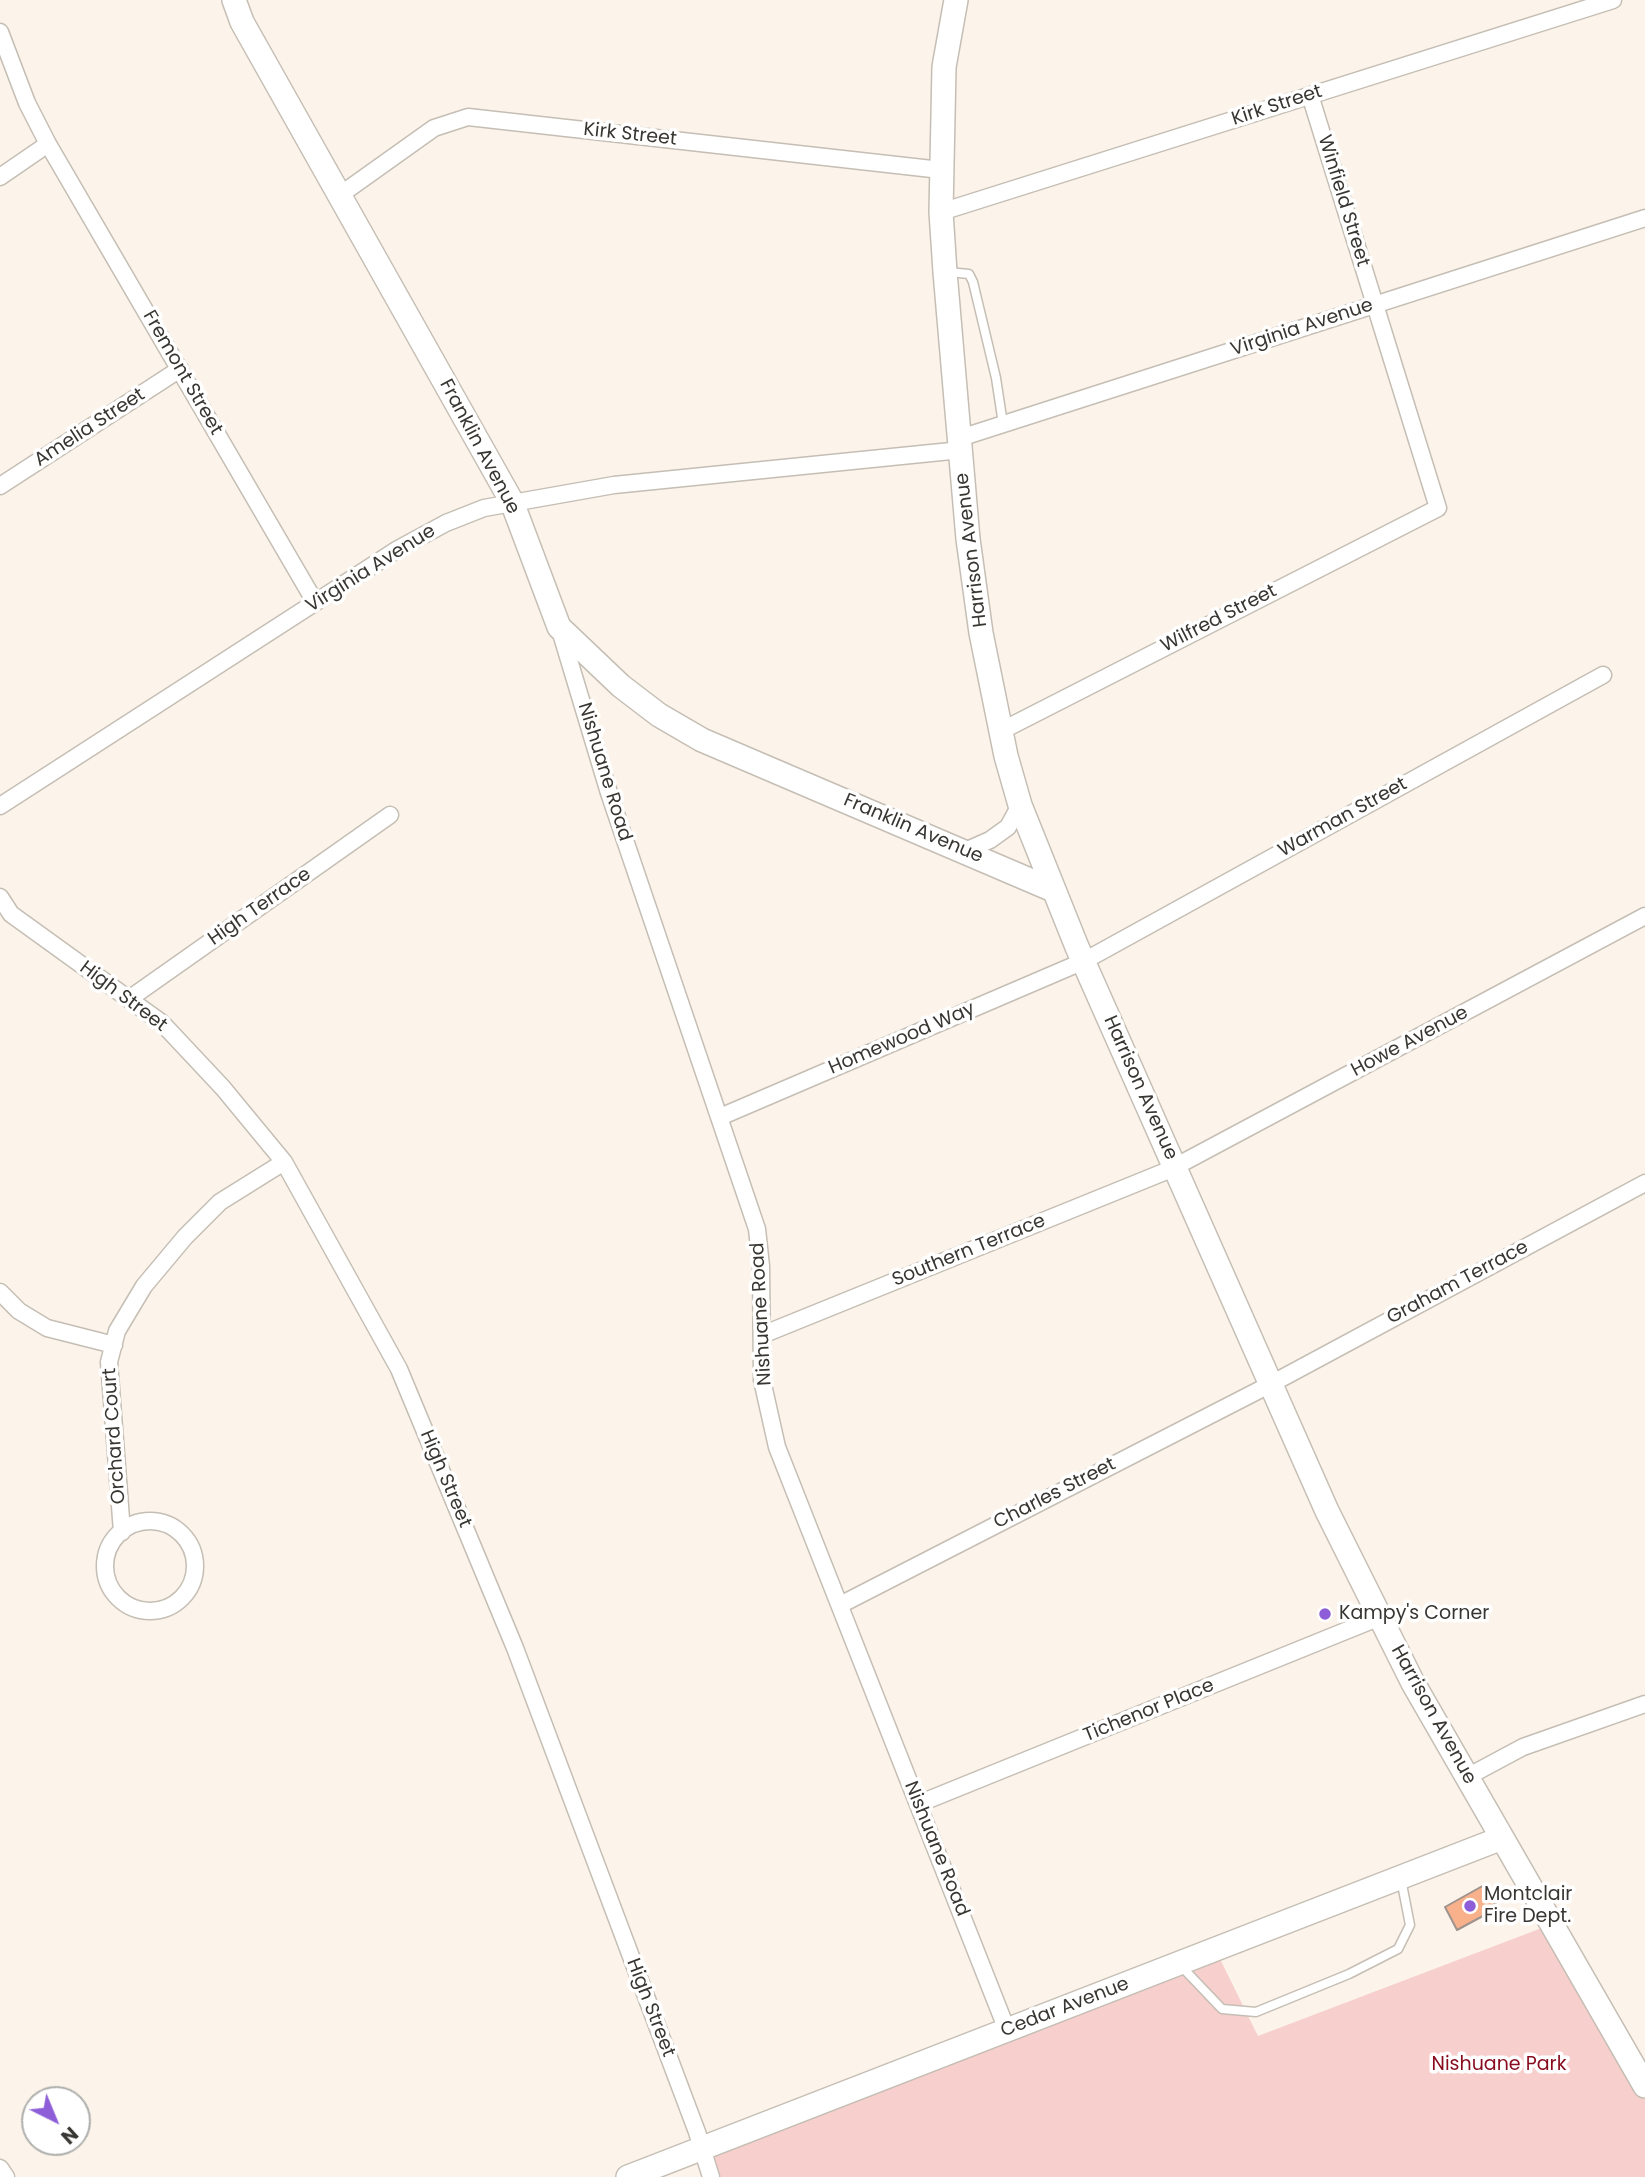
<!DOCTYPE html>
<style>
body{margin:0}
#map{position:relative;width:1645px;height:2177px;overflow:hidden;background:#fcf4ea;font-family:Poppins,sans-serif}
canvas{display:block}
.north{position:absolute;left:21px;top:2086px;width:70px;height:70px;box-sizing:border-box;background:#fff;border:2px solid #afafad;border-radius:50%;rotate:137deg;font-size:19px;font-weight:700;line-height:28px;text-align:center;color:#383632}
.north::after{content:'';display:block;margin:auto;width:24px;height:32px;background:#8e5ed8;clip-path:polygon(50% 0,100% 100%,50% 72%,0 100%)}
</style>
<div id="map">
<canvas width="1645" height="2177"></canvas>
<div class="north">N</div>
</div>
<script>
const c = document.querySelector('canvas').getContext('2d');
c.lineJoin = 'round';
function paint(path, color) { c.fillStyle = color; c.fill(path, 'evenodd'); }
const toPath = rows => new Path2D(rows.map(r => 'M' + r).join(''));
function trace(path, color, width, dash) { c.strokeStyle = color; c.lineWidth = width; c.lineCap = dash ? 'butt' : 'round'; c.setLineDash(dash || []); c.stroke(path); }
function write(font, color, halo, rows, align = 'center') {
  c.font = font + ' Poppins,sans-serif'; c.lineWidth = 7; c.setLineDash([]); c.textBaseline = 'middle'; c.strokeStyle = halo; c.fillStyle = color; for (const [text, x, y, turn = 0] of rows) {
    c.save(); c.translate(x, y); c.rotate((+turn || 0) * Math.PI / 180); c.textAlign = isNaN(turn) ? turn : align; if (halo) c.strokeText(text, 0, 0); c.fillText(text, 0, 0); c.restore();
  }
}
paint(toPath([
 [1547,1926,1645,2092,1645,2177,710,2177,702,2149,1219,1957,1258,2036]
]), '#f7cfcd');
const building = toPath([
 [1486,1884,1496,1903,1493,1905,1494,1910,1457,1930,1445,1907,1486,1884]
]);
paint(building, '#f8b18a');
trace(building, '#9f938d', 2);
const lane = toPath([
 [948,272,969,274,973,282,996,378,1003,424],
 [1181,1966,1222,2009,1256,2012,1349,1974,1398,1949,1410,1925,1401,1879]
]);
const street = toPath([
 [0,32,27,103,48,144,315,602],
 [0,177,48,144],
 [340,195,434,128,468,117,941,170],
 [941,212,1613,0],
 [960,438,1645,218],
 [0,486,180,369],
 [560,630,609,793,757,1229,761,1266,762,1380,777,1447,1007,2030],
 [1001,731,1438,508,1310,95],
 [0,806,398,549,446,523,484,508,614,485,961,450],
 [965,851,990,840,1008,827,1020,805],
 [0,897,11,914,162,1023,223,1088,284,1162,399,1369,515,1648,697,2132,711,2177],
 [129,999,390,815],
 [720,1117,1084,961,1603,675],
 [0,1292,19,1311,47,1328,114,1345],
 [762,1335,1169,1170,1645,916],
 '105 1566a45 45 0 1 1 90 0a45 45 0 1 1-90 0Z',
 [122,1532,109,1362,117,1331,144,1286,185,1237,220,1202,284,1162],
 [840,1605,1271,1384,1645,1183],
 [1467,1777,1523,1747,1645,1704],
 [918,1804,1380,1617],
 [0,2168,6,2177]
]);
const secondary = toPath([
 [234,0,242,22,512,502,559,627,621,686,659,715,702,740,1053,890],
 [956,0,944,67,941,212,945,272,968,539,981,633,1006,756,1020,805,1077,947,1327,1511,1413,1683,1645,2086],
 [628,2177,1502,1838]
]);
trace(lane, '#c5beb4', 11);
trace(street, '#c5beb4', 19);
trace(secondary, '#c5beb4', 26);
trace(lane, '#fff', 8);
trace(street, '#fff', 16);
trace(secondary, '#fff', 23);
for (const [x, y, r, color] of [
 [1325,1614,7,"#8e5ed8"],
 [1470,1906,7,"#8e5ed8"]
]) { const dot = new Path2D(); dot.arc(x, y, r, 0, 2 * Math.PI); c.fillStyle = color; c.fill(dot); trace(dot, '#fff', 2.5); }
write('19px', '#383632', '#fff', [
 ["Kirk Street",1277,106,-18],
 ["Kirk Street",630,135,6],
 ["Winfield Street",1343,201,73],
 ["Virginia Avenue",1302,328,-18],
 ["Fremont Street",182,373,60],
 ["Amelia Street",90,428,-33],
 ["Franklin Avenue",479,447,62],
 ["Harrison Avenue",972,550,-97],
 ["Virginia Avenue",371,569,-32],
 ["Wilfred Street",1219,619,-27],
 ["Nishuane Road",604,772,73],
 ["Warman Street",1343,818,-29],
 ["Franklin Avenue",913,829,23],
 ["High Terrace",260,907,-35],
 ["High Street",123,997,37],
 ["Homewood Way",902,1039,-23],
 ["Howe Avenue",1410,1042,-28],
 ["Harrison Avenue",1140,1088,66],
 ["Southern Terrace",969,1251,-22],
 ["Graham Terrace",1458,1283,-28],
 ["Nishuane Road",762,1314,-93],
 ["Orchard Court",115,1436,-94],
 ["High Street",445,1479,67],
 ["Charles Street",1055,1494,-27],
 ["Tichenor Place",1149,1711,-22],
 ["Harrison Avenue",1433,1715,61],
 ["Nishuane Road",936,1849,68],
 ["High Street",650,2008,69],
 ["Cedar Avenue",1065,2008,-21]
]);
write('19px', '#383632', '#fff', [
 ["Kampy's Corner",1339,1614],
 ["Montclair",1484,1895],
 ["Fire Dept.",1484,1917]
], 'left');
write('19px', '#870b1d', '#fff', [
 ["Nishuane Park",1499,2065]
]);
</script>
